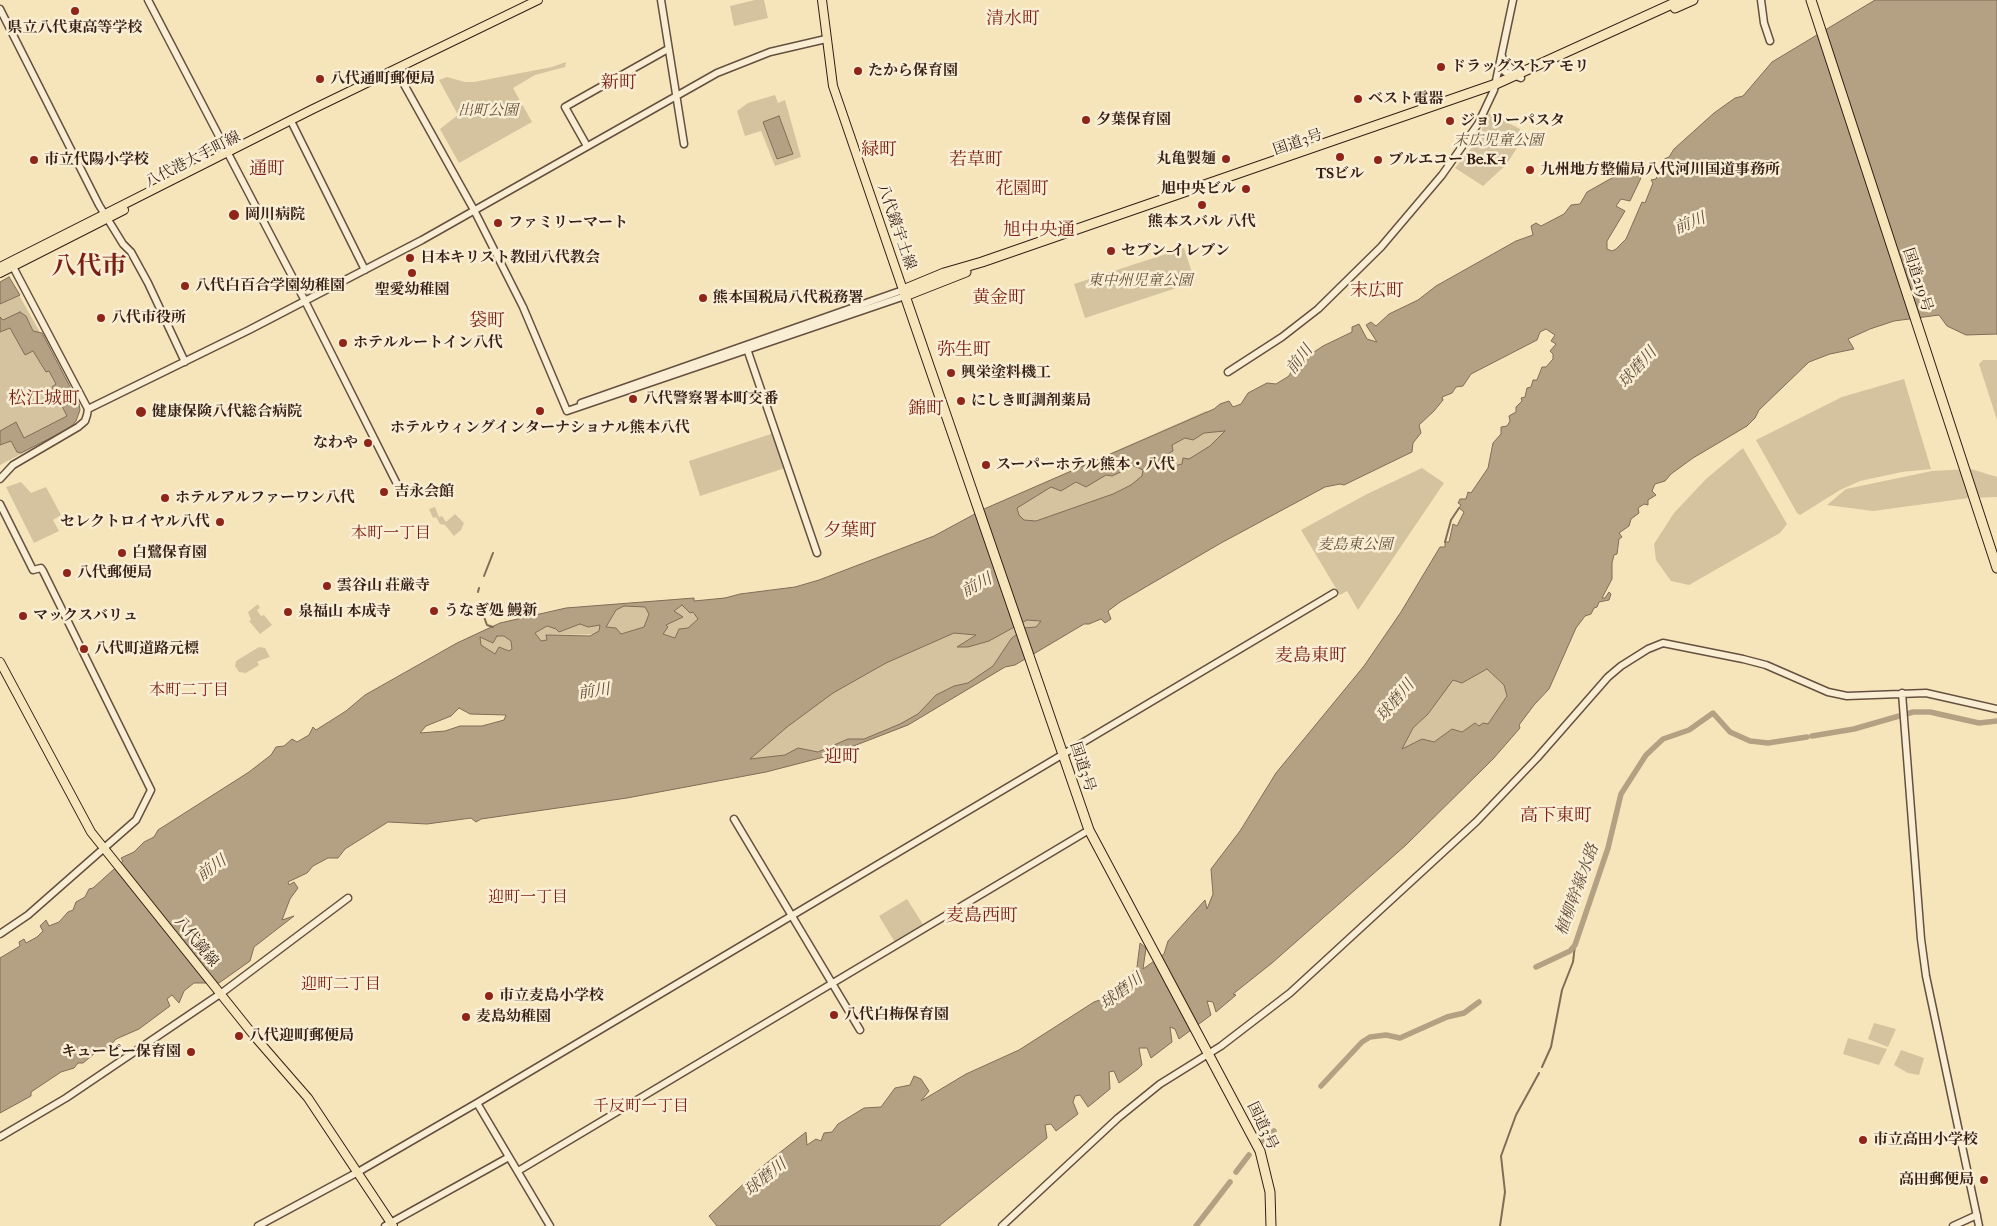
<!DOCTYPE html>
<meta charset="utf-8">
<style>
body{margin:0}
canvas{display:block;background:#f6e5bb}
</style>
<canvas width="1997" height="1226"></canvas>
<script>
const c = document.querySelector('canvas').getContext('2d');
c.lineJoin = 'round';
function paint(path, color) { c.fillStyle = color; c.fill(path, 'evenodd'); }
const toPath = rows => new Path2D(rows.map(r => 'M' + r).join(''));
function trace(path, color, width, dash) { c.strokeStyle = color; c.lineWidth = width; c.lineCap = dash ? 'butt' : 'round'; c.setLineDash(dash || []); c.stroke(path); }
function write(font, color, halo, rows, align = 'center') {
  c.font = font + ' "IM FELL French Canon","Noto Serif JP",serif'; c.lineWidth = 5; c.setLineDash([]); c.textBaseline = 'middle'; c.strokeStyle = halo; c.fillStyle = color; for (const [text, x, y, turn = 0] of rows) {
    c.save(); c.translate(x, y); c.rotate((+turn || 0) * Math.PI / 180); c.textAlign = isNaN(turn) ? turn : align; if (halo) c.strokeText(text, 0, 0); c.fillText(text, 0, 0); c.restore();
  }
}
paint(toPath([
 [755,0,764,0,768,18,734,26,730,6],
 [566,62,565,67,535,75,513,88,532,122,459,163,440,129,458,115,439,80,447,77,465,82,474,82,552,67],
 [775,95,778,103,785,100,801,157,775,166,761,131,745,136,737,111,748,103],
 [1489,113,1520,129,1524,137,1506,165,1483,186,1455,168,1477,141],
 [1184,248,1195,282,1085,318,1074,284],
 [9,277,80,404,79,414,70,428,0,465,0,282],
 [1983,360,1997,360,1997,420,1979,364],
 [1904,379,1931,469,1902,472,1860,481,1840,490,1800,515,1797,513,1756,440,1842,397],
 [1206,411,1224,420,1256,423,1105,507,890,554,946,531,984,509],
 [774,433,785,468,700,496,689,461],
 [1743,448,1787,524,1780,533,1689,585,1671,581,1656,560,1654,544,1674,513,1706,479],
 [1422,468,1444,483,1358,610,1347,591,1340,595,1301,530,1367,494],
 [1971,469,1997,477,1997,497,1969,498,1873,511,1827,505,1846,489,1932,471],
 [21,482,31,493,46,487,61,515,53,520,59,531,34,543,6,487],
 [435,507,439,517,442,516,446,522,455,514,464,523,461,530,454,536,445,525,440,524,436,517,433,518,429,509],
 [777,590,675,638,644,627,621,634,546,635,547,640,509,651,506,650,495,654,457,643,500,623,566,608,694,598,694,601,708,600],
 [258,604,260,608,257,610,261,616,264,615,272,625,260,634,249,621,251,620,248,612],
 [1026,605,1089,624,1084,624,1015,665,1005,667,908,725,851,747,841,747,824,757,766,772,627,798,658,781,731,706],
 [259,647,265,648,270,657,261,660,257,662,259,665,246,673,239,672,235,666,236,661],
 [1487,669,1504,685,1507,696,1488,724,1480,726,1475,723,1462,732,1452,729,1434,742,1401,750,1413,728,1428,714,1453,679,1462,683],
 [907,899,924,926,896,944,879,916],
 [1874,1023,1896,1029,1888,1047,1868,1039],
 [1848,1038,1887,1049,1879,1065,1843,1054],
 [1901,1050,1924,1058,1919,1075,1908,1073,1894,1065]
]), '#d5c39f');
const water = toPath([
 [1875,0,1997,0,1997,334,1966,335,1947,326,1939,315,1894,321,1870,329,1848,339,1854,349,1830,354,1809,362,1759,410,1755,418,1747,426,1693,458,1671,474,1665,481,1655,484,1652,491,1656,495,1648,500,1648,505,1644,504,1638,508,1639,513,1631,519,1629,526,1619,533,1622,537,1619,539,1617,554,1614,555,1612,563,1612,579,1602,598,1605,598,1609,592,1611,594,1609,600,1599,602,1597,607,1594,608,1591,614,1585,616,1576,628,1549,689,1534,705,1519,725,1520,728,1493,759,1406,845,1272,963,1233,994,1236,995,1216,1012,1213,1002,1207,1001,1211,1015,1179,1039,1175,1029,1170,1027,1172,1042,1151,1058,1147,1048,1139,1048,1142,1065,1138,1069,1119,1083,1114,1071,1109,1072,1110,1089,1088,1107,1080,1095,1075,1096,1073,1102,1078,1114,1056,1131,1051,1124,1045,1125,1047,1138,939,1226,717,1226,709,1216,764,1165,806,1132,807,1145,816,1139,821,1141,824,1133,832,1132,838,1124,864,1108,881,1107,895,1088,910,1085,914,1076,921,1079,929,1091,921,1101,966,1074,1019,1050,1094,1002,1105,998,1137,967,1140,943,1146,948,1143,969,1164,954,1168,941,1205,900,1207,909,1213,894,1211,869,1240,831,1276,773,1364,666,1401,612,1440,547,1445,547,1445,542,1449,542,1453,524,1457,526,1464,512,1459,508,1461,505,1458,503,1460,499,1466,499,1468,492,1471,493,1488,468,1493,443,1501,434,1501,427,1507,426,1510,421,1509,416,1516,412,1516,407,1522,401,1521,398,1525,397,1527,388,1531,387,1533,380,1537,380,1542,367,1546,367,1553,359,1553,354,1550,351,1556,344,1551,341,1555,335,1546,329,1540,332,1537,340,1471,374,1463,386,1456,387,1452,393,1442,397,1443,400,1434,411,1419,425,1421,433,1413,443,1412,452,1344,485,1340,484,1325,487,1221,543,1120,602,1108,611,1111,619,1105,623,1101,619,1089,624,1084,624,1015,665,1005,667,908,725,851,747,841,747,824,757,766,772,627,798,481,819,476,822,471,818,427,824,388,822,345,849,338,858,328,858,313,866,307,873,288,882,289,885,294,882,298,888,290,899,282,920,294,916,254,947,250,961,219,983,194,983,184,991,179,1003,172,995,167,999,170,1006,139,1029,116,1039,108,1048,95,1053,83,1063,78,1063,74,1068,61,1072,31,1092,31,1096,0,1113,0,958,20,946,19,942,24,939,26,943,37,937,43,931,40,926,46,920,49,926,59,922,68,912,73,910,76,902,85,897,89,889,93,888,123,861,121,858,134,852,144,842,154,837,158,830,249,772,271,755,276,747,284,746,292,739,297,742,309,735,313,727,316,730,346,711,365,695,457,643,500,623,566,608,694,598,694,601,725,598,740,594,795,587,819,580,934,536,984,509,1214,409,1220,404,1229,401,1233,407,1241,404,1248,393,1267,383,1276,384,1289,376,1292,370,1302,360,1323,346,1352,332,1352,327,1359,324,1367,339,1377,342,1366,325,1371,322,1376,326,1389,314,1418,300,1436,286,1516,241,1533,235,1531,226,1536,223,1541,226,1564,214,1571,205,1580,204,1587,192,1635,165,1638,160,1645,165,1640,180,1630,201,1621,199,1616,206,1625,211,1607,241,1607,249,1612,251,1616,249,1626,239,1642,202,1645,203,1653,183,1651,180,1656,179,1664,159,1669,157,1674,149,1714,113,1735,98,1743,96,1772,62,1875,0],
 [1225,431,1210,446,1189,459,1183,458,1182,464,1157,470,1160,458,1173,451,1172,445,1185,438,1193,440,1204,433,1225,431],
 [1125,462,1143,470,1142,476,1131,485,1113,494,1036,521,1024,520,1019,515,1017,508,1051,487,1061,491,1076,482,1086,487,1106,475,1112,476,1125,470,1125,462],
 [682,605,690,613,693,612,698,619,688,628,679,629,675,638,663,634,668,627,666,625,683,617,674,611,682,605],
 [624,606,645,607,649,614,644,627,621,634,616,628,606,627,616,610,624,606],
 [1027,620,1041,621,1036,627,1024,628,1011,639,993,666,968,683,954,686,936,695,918,714,900,724,864,739,848,739,818,752,798,748,785,755,750,759,787,727,833,693,886,663,954,633,976,635,957,647,968,647,989,641,1027,620],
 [580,624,588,627,600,625,599,631,590,636,546,635,547,640,541,641,535,633,547,626,556,629,559,632,580,624],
 [497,636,504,636,511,641,512,649,509,651,499,647,495,654,481,645,480,637,493,643,497,636],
 [1487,669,1504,685,1507,696,1488,724,1483,723,1479,726,1475,723,1462,732,1452,729,1434,742,1422,739,1402,749,1413,728,1428,714,1453,680,1462,683,1487,669],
 [459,708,470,714,506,715,504,720,482,726,460,726,445,731,420,733,426,726,451,716,459,708],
 [779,116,793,154,777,159,763,122,779,116],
 [9,277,20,295,0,304,0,282,9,277],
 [20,312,26,316,33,331,42,333,79,404,80,410,76,421,70,428,21,453,17,452,11,441,0,445,0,431,16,422,24,438,67,416,52,387,56,384,49,371,46,372,33,351,25,355,10,328,0,332,0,317,3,320,20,312]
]);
paint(water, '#b4a183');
trace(water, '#816d57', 1);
trace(toPath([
 [1445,542,1451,520,1459,508],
 [484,576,493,553],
 [478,592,479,588],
 [484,617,487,625,493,627],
 [1542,1067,1551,1047,1562,990,1573,962,1575,945],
 [1500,1226,1505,1192,1501,1156,1516,1115,1539,1073]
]), '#816d57', 2);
trace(toPath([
 [1812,736,1854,729,1913,712,1930,712,1979,723,1997,721],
 [1536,967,1570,951,1575,945,1608,848,1621,794,1646,755,1663,739,1689,730,1713,713,1730,732,1750,741,1768,743,1807,737],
 [1321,1086,1362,1042,1370,1037,1386,1035,1400,1038,1447,1017,1464,1013,1479,1002],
 [1264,1141,1274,1131],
 [1236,1172,1249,1155],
 [1196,1226,1230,1182]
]), '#b4a183', 5.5);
const minor = toPath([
 [148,0,305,301,401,492],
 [661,0,684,144],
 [1761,0,1764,23,1770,41],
 [0,9,99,205,123,244,131,252,148,283,185,362],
 [1502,56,1504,62,1512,69,1524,71],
 [1500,63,1505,72,1521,78],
 [396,70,474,210,523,307,567,411],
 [291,121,365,270],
 [587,146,565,107,668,49],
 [746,346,817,553],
 [1228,372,1282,337,1318,309,1381,247,1442,175,1478,124,1494,90,1513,0],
 [581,403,903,290],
 [88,409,249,330,422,240,717,73,770,52,826,39],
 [567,411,905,296],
 [0,479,13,465,78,427,85,421,87,415,88,409,11,263],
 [0,504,33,570,41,568,43,571,151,790,136,820,28,915,0,934],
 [1902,693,1921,939,1926,976,1979,1226],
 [734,819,860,1030],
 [477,1103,550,1226],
 [0,1137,66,1098,223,992,348,898],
 [518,1171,1089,830],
 [258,1226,358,1172,477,1103,1334,593],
 [385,1226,509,1157],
 [1002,1226,1118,1118,1160,1084,1221,1046,1290,993,1477,821,1537,758,1608,677,1621,666,1648,649,1663,643,1743,659,1766,665,1828,692,1847,696,1926,693,1997,709],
 [1953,1226,1977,1215]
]);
const major = toPath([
 [822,0,833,86,903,290],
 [0,267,311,110,538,0],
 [0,273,124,210],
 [0,662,91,832,255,1037,308,1098,393,1226]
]);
const highway = toPath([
 [1811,0,1997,568],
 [1675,8,1693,0],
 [905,296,966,272],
 [1271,1226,1270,1192,1260,1151,1089,830,903,290,944,273,982,262,1496,84,1681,0]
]);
trace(minor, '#65503f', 9);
trace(major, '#351e16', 10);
trace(highway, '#351e16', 11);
trace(minor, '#f9eed3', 6);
trace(major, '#f6e5bb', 8);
trace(highway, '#f6e5bb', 9);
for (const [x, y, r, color] of [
 [75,11,5,"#8f2418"],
 [1441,67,5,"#8f2418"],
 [858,71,5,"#8f2418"],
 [320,79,5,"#8f2418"],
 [1358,99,5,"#8f2418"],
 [1086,120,5,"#8f2418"],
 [1450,121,5,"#8f2418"],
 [1340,157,5,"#8f2418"],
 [1226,159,5,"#8f2418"],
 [34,160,5,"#8f2418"],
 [1378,160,5,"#8f2418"],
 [1530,170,5,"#8f2418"],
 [1246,189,5,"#8f2418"],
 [1202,205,5,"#8f2418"],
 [234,215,6,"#8f2418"],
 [498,223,5,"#8f2418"],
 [1111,251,5,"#8f2418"],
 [410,258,5,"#8f2418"],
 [412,273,5,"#8f2418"],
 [185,286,5,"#8f2418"],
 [703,298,5,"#8f2418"],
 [101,318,5,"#8f2418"],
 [343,343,5,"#8f2418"],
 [951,373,5,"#8f2418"],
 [633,399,5,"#8f2418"],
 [961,401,5,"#8f2418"],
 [540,411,5,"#8f2418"],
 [141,412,6,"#8f2418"],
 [368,443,5,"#8f2418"],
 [986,465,5,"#8f2418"],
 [384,492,5,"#8f2418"],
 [165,498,5,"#8f2418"],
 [220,522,5,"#8f2418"],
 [122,553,5,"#8f2418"],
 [67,573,5,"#8f2418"],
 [327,586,5,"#8f2418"],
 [434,611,5,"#8f2418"],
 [288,612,5,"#8f2418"],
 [23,616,5,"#8f2418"],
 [84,649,5,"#8f2418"],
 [489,996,5,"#8f2418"],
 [834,1015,5,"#8f2418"],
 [466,1017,5,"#8f2418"],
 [239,1036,5,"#8f2418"],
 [191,1052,5,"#8f2418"],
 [1863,1140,5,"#8f2418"],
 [1984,1180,5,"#8f2418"]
]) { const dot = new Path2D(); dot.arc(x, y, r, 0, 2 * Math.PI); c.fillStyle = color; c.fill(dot); trace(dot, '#f9eed3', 2); }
write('bold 15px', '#351e16', '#f9eed3', [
 ["県立八代東高等学校",75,28,"center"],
 ["ドラッグストア モリ",1451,67],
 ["たから保育園",868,71],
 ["八代通町郵便局",330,79],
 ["ベスト電器",1368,99],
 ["夕葉保育園",1096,120],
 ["ジョリーパスタ",1460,121],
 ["丸亀製麺",1216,159,"right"],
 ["市立代陽小学校",44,160],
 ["ブルエコー Be.K-1",1388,160],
 ["九州地方整備局八代河川国道事務所",1540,170],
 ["TSビル",1340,174,"center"],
 ["旭中央ビル",1236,189,"right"],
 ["岡川病院",245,215],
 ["熊本スバル 八代",1202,222,"center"],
 ["ファミリーマート",508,223],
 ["セブン-イレブン",1121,251],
 ["日本キリスト教団八代教会",420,258],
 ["八代白百合学園幼稚園",195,286],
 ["聖愛幼稚園",412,290,"center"],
 ["熊本国税局八代税務署",713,298],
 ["八代市役所",111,318],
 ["ホテルルートイン八代",353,343],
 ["興栄塗料機工",961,373],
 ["八代警察署本町交番",643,399],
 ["にしき町調剤薬局",971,401],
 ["健康保険八代総合病院",152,412],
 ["ホテルウィングインターナショナル熊本八代",540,428,"center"],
 ["なわや",358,443,"right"],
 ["スーパーホテル熊本・八代",996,465],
 ["吉永会館",394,492],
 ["ホテルアルファーワン八代",175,498],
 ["セレクトロイヤル八代",210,522,"right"],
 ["白鷺保育園",132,553],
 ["八代郵便局",77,573],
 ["雲谷山 荘厳寺",337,586],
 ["うなぎ処 鰻新",444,611],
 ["泉福山 本成寺",298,612],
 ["マックスバリュ",33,616],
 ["八代町道路元標",94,649],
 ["市立麦島小学校",499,996],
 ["八代白梅保育園",844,1015],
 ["麦島幼稚園",476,1017],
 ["八代迎町郵便局",249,1036],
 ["キューピー保育園",181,1052,"right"],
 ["市立高田小学校",1873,1140],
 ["高田郵便局",1974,1180,"right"]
], 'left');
write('italic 15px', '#65503f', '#f9eed3', [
 ["出町公園",488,111],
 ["末広児童公園",1498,141],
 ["東中州児童公園",1140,281],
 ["麦島東公園",1355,545]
]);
write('15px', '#351e16', '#f9eed3', [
 ["国道3号",1298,143,-19],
 ["八代港大手町線",193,160,-27],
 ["八代鏡宇土線",896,227,71],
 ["国道219号",1917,280,72],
 ["国道3号",1082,767,72],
 ["八代鏡線",196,942,51],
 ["国道3号",1262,1126,64]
]);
write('italic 16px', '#614c3c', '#f9eed3', [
 ["前川",1690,224,-22],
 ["前川",1300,360,-52],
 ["球磨川",1638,368,-48],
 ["前川",977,586,-28],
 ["前川",594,692,-8],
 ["球磨川",1396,701,-50],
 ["前川",212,869,-36],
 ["植柳幹線水路",1578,890,-70],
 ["球磨川",1122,992,-37],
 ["球磨川",766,1178,-39]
]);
write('16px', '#7a1f14', '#f9eed3', [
 ["本町一丁目",391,534],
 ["本町二丁目",189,691],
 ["迎町一丁目",528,898],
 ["迎町二丁目",341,985],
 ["千反町一丁目",641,1107]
]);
write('18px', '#7a1f14', '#f9eed3', [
 ["清水町",1013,20],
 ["新町",619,84],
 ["緑町",879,151],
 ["若草町",976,161],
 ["通町",267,170],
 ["花園町",1022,190],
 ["旭中央通",1039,231],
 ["末広町",1377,292],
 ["黄金町",999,299],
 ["袋町",487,322],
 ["弥生町",964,351],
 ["松江城町",44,400],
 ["錦町",926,410],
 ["夕葉町",850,532],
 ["麦島東町",1311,657],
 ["迎町",842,758],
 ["高下東町",1556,817],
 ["麦島西町",982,917]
]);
write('bold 25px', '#7a1f14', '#f9eed3', [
 ["八代市",89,268]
]);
</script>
